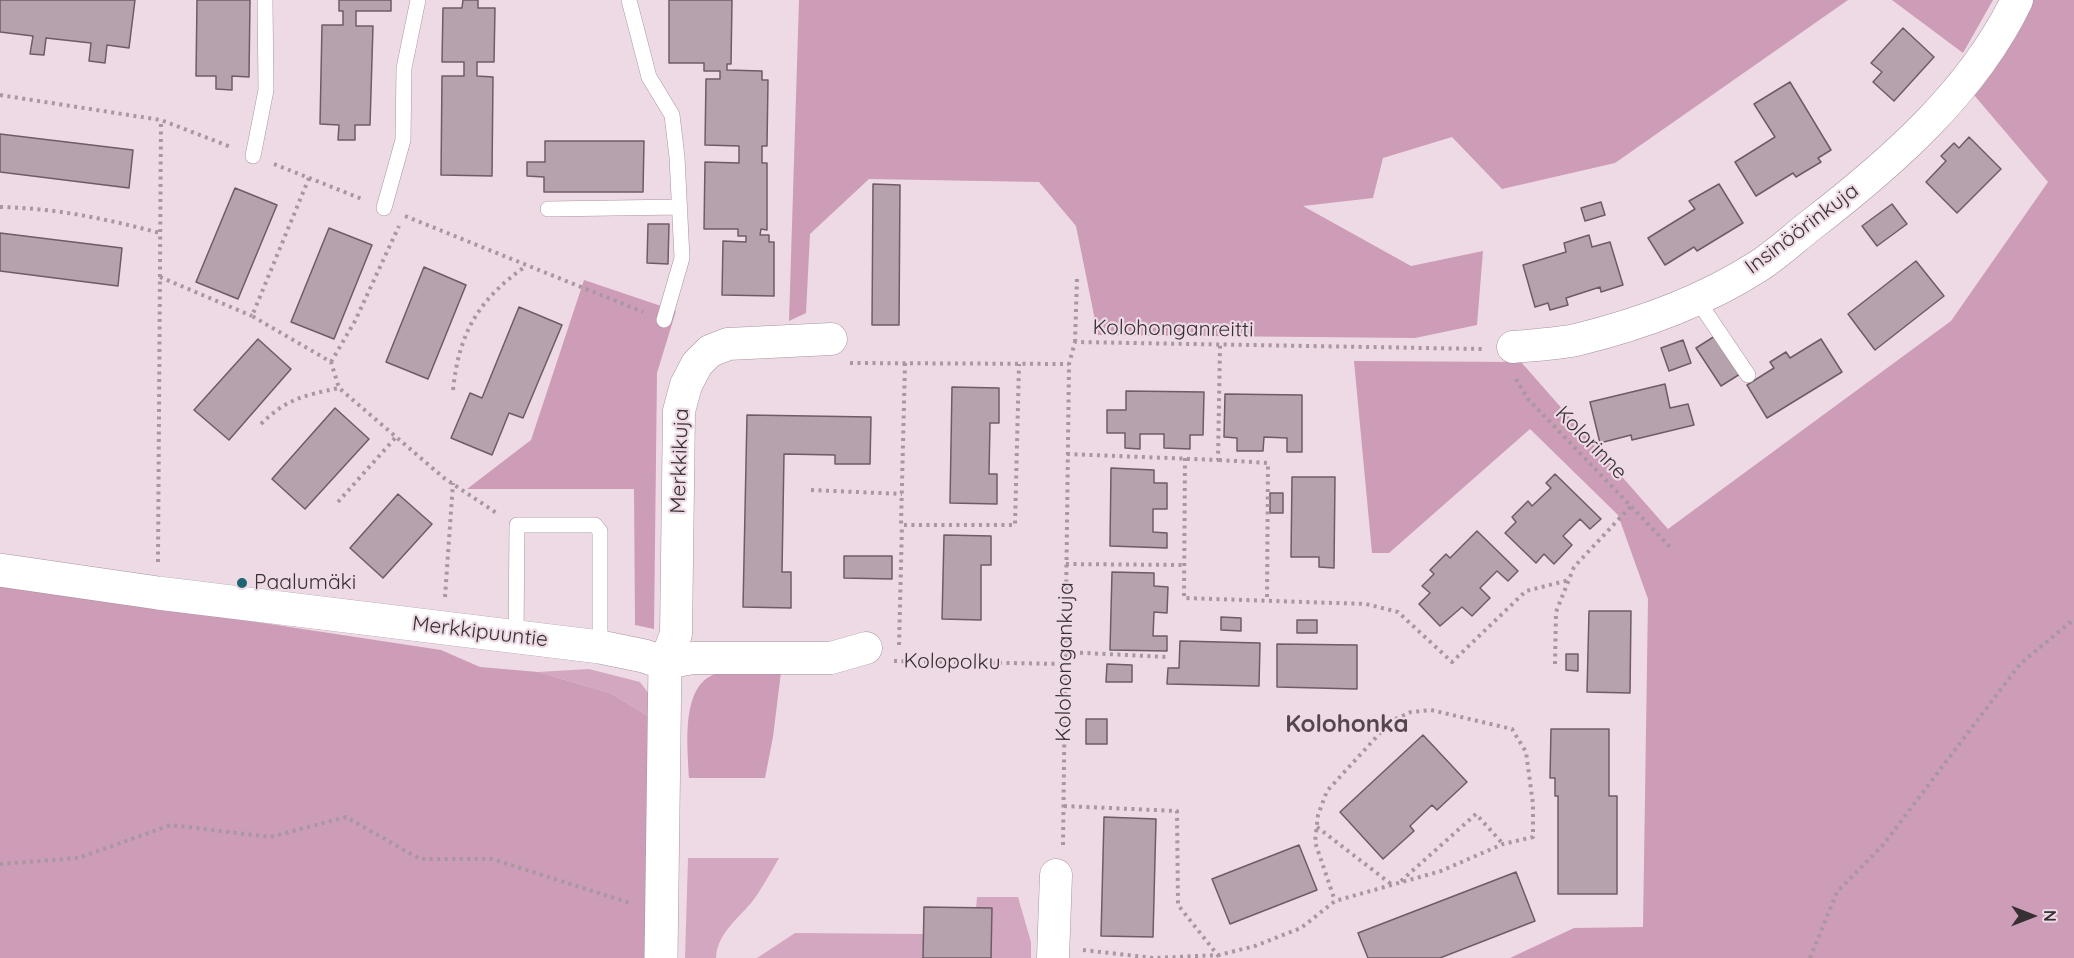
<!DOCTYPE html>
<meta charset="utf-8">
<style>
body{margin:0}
#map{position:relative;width:2074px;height:958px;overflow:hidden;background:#eedae5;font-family:Quicksand,sans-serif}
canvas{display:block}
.north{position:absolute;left:2002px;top:886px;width:60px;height:60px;-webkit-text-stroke:4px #eedae5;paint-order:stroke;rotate:90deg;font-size:16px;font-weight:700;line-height:24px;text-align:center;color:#362f33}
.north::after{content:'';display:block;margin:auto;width:21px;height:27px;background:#362f33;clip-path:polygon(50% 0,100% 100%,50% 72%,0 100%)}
</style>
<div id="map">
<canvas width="2074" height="958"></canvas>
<div class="north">N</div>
</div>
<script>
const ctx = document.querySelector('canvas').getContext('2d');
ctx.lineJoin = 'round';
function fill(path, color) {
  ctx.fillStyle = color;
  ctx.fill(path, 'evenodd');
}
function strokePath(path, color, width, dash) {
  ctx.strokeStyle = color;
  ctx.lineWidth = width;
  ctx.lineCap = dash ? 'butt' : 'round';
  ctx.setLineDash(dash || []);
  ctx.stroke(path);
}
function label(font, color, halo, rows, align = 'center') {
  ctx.font = font + ' Quicksand,sans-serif';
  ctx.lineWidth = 4.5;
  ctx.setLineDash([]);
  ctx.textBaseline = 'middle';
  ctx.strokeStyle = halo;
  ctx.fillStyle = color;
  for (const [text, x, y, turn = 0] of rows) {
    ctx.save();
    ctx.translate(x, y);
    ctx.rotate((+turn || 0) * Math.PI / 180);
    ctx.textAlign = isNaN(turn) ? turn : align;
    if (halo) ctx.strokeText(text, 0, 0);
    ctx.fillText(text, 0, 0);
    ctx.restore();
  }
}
const green = new Path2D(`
 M 589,669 L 640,682 L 649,694 L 648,716 L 610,693 L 538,672 Z
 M 688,858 L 779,858 C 772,870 765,883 757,895 C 743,916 717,931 716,958 L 685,958 Z
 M 977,897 L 1018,897 L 1031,942 L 1031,958 L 991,958 L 992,908 L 976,908 Z
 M 795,933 L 923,934 L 923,958 L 757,958 Z`);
const forest = new Path2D(`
 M 799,0 L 1848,0 L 1615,163 L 1502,189 L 1452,137 L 1383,158 L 1373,198 L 1303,206 L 1411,266 L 1483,251 L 1477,325 L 1415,338 L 1098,335 L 1076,226 L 1039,182 L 869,179 L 810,234 L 806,313 L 789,321 Z
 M 1892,0 L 1993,0 L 1963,53 Z
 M 2031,0 L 2074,0 L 2074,958 L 1510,958 L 1574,928 L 1643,927 L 1648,599 L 1618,515 L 1530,429 L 1389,553 L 1372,553 L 1354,361 L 1521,362 L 1668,529 L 1951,321 L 2048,182 L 1974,95 Z
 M 584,280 L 676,311 L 657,373 L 654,629 L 635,625 L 634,489 L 467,489 L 531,440 Z
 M 0,583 L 441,650 L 480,667 L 538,672 L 610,693 L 648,716 L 648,958 L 0,958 Z
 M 781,672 L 773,737 L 765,778 L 689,778 C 688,748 679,682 719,673 C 738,669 762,673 781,672 Z`);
const building = new Path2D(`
 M 0,0 L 135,0 L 129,48 L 107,45 L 105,63 L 89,61 L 91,43 L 46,38 L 44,55 L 30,54 L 33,36 L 0,32 Z
 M 197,0 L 250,0 L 249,77 L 232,76 L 232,90 L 216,89 L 216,76 L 196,76 Z
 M 339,0 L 391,0 L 391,11 L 356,11 L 356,26 L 373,26 L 370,125 L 355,125 L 355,140 L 338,140 L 339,125 L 320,124 L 322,25 L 343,25 L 343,11 L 339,11 Z
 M 463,0 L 478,0 L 478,8 L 495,8 L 494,62 L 477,62 L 477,76 L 493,77 L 492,176 L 441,175 L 442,76 L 464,76 L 464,62 L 442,62 L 443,8 L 462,8 Z
 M 669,0 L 732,0 L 731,64 L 727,64 L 727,70 L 762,71 L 762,80 L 768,80 L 767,146 L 762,146 L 762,163 L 767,163 L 767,230 L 761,229 L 760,235 L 769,235 L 769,242 L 774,242 L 774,296 L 722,295 L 723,241 L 746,242 L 746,236 L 738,236 L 738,229 L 704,229 L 705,162 L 739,163 L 739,146 L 705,145 L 706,79 L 720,79 L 720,71 L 704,71 L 704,63 L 669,63 Z
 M 1903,28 L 1934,57 L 1894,101 L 1873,82 L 1882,72 L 1871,63 Z
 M 1790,82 L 1831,150 L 1818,158 L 1821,162 L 1796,177 L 1793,173 L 1756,196 L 1735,162 L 1775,137 L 1754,104 Z
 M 0,134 L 133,150 L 129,188 L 0,172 Z
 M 1969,137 L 2001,169 L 1957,213 L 1926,182 L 1946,161 L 1941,156 L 1954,143 L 1959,148 Z
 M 545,141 L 644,141 L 643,192 L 544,192 L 544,177 L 527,176 L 527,162 L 545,162 Z
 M 873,184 L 900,185 L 899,325 L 872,325 Z
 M 1719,184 L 1743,223 L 1697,251 L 1694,247 L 1665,265 L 1648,238 L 1695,209 L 1689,201 Z
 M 235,188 L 277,205 L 238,299 L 196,282 Z
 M 1601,202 L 1605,215 L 1585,221 L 1581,208 Z
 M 1892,204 L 1907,224 L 1877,246 L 1862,226 Z
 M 648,224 L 669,224 L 668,264 L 647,263 Z
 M 329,228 L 372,245 L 334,339 L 291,322 Z
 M 0,233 L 122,248 L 118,286 L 0,271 Z
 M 1589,235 L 1592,247 L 1610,242 L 1623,285 L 1601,292 L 1600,287 L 1566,298 L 1568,305 L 1550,310 L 1548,303 L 1535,307 L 1523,265 L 1566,252 L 1564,243 Z
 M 1916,261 L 1944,296 L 1875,350 L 1848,314 Z
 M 424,267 L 466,285 L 428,379 L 386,362 Z
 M 519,307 L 562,325 L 523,418 L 509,413 L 492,455 L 451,438 L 470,393 L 482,398 Z
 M 1715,336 L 1740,374 L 1721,386 L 1696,348 Z
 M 258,339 L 291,369 L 229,440 L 194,410 Z
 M 1821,339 L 1842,372 L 1767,418 L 1747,385 L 1774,368 L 1770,362 L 1786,352 L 1790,358 Z
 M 1683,340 L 1691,363 L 1669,371 L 1661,348 Z
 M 1665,384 L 1670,408 L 1688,404 L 1694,425 L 1632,440 L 1631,435 L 1600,443 L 1590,402 Z
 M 952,387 L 999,388 L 999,423 L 990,423 L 989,474 L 997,474 L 997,504 L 950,503 Z
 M 1126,391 L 1204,392 L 1203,435 L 1190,435 L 1190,449 L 1164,448 L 1164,434 L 1140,434 L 1140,449 L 1125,448 L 1125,433 L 1107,433 L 1107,410 L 1126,410 Z
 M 1225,394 L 1302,395 L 1302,452 L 1287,452 L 1287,438 L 1264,437 L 1263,451 L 1237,451 L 1237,438 L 1224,437 Z
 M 335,408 L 369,439 L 305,509 L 272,479 Z
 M 747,415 L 871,417 L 870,464 L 835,464 L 835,455 L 784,454 L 782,572 L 791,572 L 791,608 L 743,607 Z
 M 1111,468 L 1154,470 L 1154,483 L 1167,483 L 1167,509 L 1153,509 L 1153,532 L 1167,533 L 1167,548 L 1110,546 Z
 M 1555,474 L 1601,519 L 1590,529 L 1580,519 L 1563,536 L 1572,545 L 1554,564 L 1544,554 L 1536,563 L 1505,533 L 1516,522 L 1512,517 L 1528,501 L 1532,506 L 1551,488 L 1546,483 Z
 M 1292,477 L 1335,477 L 1334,568 L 1319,567 L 1319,557 L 1291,557 Z
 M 1270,493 L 1283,493 L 1283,513 L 1270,513 Z
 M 398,494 L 432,524 L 383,578 L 350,548 Z
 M 1477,531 L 1518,571 L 1508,581 L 1497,571 L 1480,588 L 1490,598 L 1472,616 L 1462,607 L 1440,626 L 1419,604 L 1430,593 L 1422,586 L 1434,574 L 1430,570 L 1446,554 L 1450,558 Z
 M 944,535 L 991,536 L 991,565 L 981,565 L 981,620 L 942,619 Z
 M 844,556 L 892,556 L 892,579 L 844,578 Z
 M 1112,572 L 1154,573 L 1154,586 L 1168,587 L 1167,613 L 1154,612 L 1153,636 L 1167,636 L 1167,651 L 1110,650 Z
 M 1589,611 L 1631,611 L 1630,693 L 1587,692 Z
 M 1221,617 L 1241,618 L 1241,631 L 1221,630 Z
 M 1297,620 L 1317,620 L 1317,633 L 1297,633 Z
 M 1180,641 L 1260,643 L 1259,686 L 1167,684 L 1168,668 L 1179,668 Z
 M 1277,644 L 1357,645 L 1357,689 L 1277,687 Z
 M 1566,654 L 1578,654 L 1578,671 L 1566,670 Z
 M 1107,664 L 1132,665 L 1132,682 L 1106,682 Z
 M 1086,719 L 1107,719 L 1107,744 L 1086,744 Z
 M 1551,729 L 1609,729 L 1609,796 L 1617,796 L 1617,894 L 1558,894 L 1558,796 L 1555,796 L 1555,778 L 1550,778 Z
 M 1423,735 L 1467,782 L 1437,810 L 1432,805 L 1410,826 L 1414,831 L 1383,859 L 1340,812 Z
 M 1104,817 L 1156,819 L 1153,937 L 1101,936 Z
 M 1299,845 L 1317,890 L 1230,924 L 1212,879 Z
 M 1516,872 L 1535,921 L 1440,958 L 1368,958 L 1358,933 Z
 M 924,907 L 992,908 L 991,958 L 923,958 Z`);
const path = new Path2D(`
 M 0,95 L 161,120 L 231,147
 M 274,164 L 362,199
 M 309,178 L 252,316 L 331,362 L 339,388 L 444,478 L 498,514
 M 0,207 C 55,208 107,219 160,233
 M 405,216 L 643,312
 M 160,277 L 252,316
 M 1075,342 L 1077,278
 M 331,362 L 355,321 L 399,226
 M 850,363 L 1069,364
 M 905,363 L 901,525 L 1015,525 L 1019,364
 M 1516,379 L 1528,399 L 1672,549
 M 453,390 C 459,332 479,299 526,266
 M 261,424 C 286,399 305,395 339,388
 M 1067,454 L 1218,460 L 1220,345
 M 1185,458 L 1184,598 L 1366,604 L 1398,612 L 1452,662 L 1526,591 L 1569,580
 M 1219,460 L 1268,463 L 1267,601
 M 811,490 L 902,494
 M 338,502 L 396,437
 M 158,562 L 161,120
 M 1066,564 L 1184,565
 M 445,597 L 453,483
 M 899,645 L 902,525
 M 1065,652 L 1166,657
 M 894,661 L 1065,664
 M 1555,664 L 1556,612 L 1574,567 L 1631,506
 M 1064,806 L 1177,811 L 1178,905 L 1220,958
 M 1317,827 L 1391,884
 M 1063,845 L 1069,364 L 1075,342 L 1484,349
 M 0,864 L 78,858 L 171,825 L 270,837 L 346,817 L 420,859 L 492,859 L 630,903
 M 1401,881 L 1476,814 L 1503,844
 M 1083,950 L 1154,958 L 1219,955 L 1255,946 L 1301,928 L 1335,901 L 1441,871 L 1503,844 L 1533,837 L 1533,804 L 1526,752 L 1512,729 L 1431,710 L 1411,712 L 1391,721 L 1327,791 L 1318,815 L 1315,842 L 1335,901
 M 1810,958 L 1837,892 L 1883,845 L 2020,664 L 2074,619`);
const service = new Path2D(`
 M 629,0 L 649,77 L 672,115 L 677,157 L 682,258 L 664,320
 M 253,156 L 266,90 L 265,0
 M 384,208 L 403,140 L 404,68 L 418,0
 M 548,209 L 680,207
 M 1696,298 L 1748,375
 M 516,637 L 517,525 L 595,525 L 600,531 L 600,647`);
const minor = new Path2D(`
 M 1513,347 C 1534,345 1556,344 1576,340 C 1637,325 1704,301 1757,267 C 1776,255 1793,239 1811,225 C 1890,164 1973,92 2017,0
 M 665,663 L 676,634 L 679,411 L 686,385 L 697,364 L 710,351 L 728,344 L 831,339
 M 665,663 L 693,658 L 831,658 L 866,648
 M 1053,958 L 1056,875`);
const tertiary = new Path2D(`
 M 0,570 L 158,593 L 600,647 L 644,656 L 665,663 L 661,958`);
const markers = [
 [242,583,6,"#1d6474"]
];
const streetNames = [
 ["Insinöörinkuja",1802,229,-37],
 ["Kolohonganreitti",1173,329,1],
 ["Kolorinne",1591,443,46],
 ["Merkkikuja",680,461,-88],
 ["Merkkipuuntie",480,632,7],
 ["Kolopolku",952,662,1],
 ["Kolohongankuja",1065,662,-89]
];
const poiNames = [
 ["Paalumäki",254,583]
];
const quarterNames = [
 ["Kolohonka",1347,725]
];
fill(green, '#d4a7c0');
fill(forest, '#cd9cb7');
fill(building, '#b5a2ac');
strokePath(building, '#6d5c65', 1.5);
strokePath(service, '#a7949e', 16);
strokePath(minor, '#a7949e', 33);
strokePath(tertiary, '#a7949e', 34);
strokePath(path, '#a798a0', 4, [3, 4.5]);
strokePath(service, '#fff', 15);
strokePath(minor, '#fff', 32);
strokePath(tertiary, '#fff', 33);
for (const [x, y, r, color] of markers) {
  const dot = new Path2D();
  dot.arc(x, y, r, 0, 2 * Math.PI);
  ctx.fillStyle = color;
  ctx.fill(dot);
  strokePath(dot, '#eedae5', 2);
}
label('21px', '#362f33', '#eedae5', streetNames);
label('21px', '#362f33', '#eedae5', poiNames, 'left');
label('bold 24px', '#55454e', '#eedae5', quarterNames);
</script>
